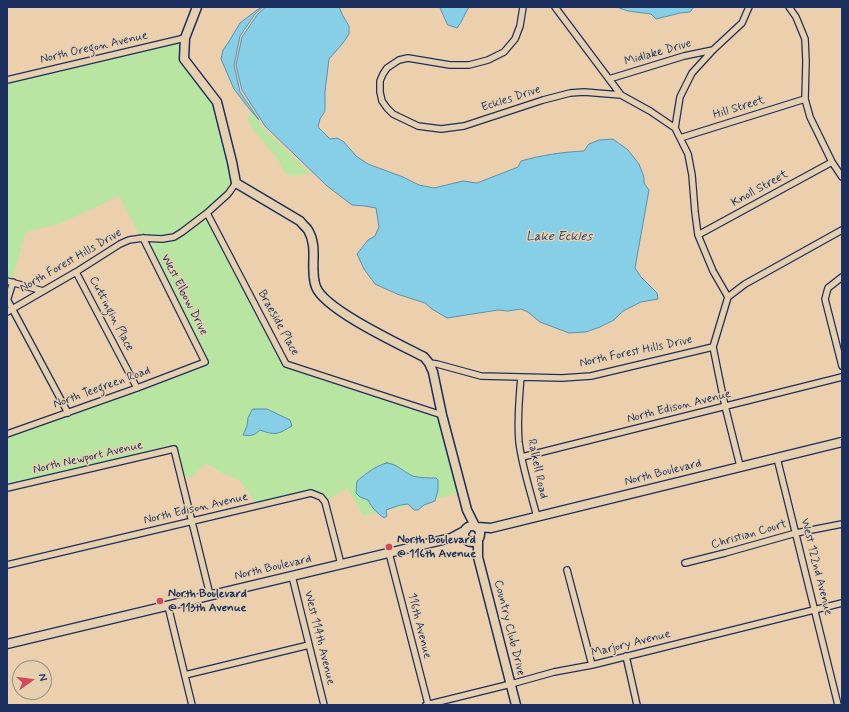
<!DOCTYPE html>
<style>
body{margin:0}
#map{position:relative;width:849px;height:712px;overflow:hidden;background:#eccfad;font-family:Mynerve,sans-serif}
canvas{display:block}
.frame{position:absolute;inset:0;border:8px solid #1b2f5e;pointer-events:none}
.north{position:absolute;left:12px;top:660px;width:40px;height:40px;box-sizing:border-box;background:#e7d0af;border:1px solid #95908f;border-radius:50%;rotate:76deg;font-size:11px;font-weight:700;line-height:16px;text-align:center;color:#1b2f5e}
.north::after{content:'';display:block;margin:auto;width:14px;height:18px;background:#d1495b;clip-path:polygon(50% 0,100% 100%,50% 72%,0 100%)}
</style>
<div id="map">
<canvas width="849" height="712"></canvas>
<div class="frame"></div>
<div class="north">N</div>
</div>
<script>
const ctx = document.querySelector('canvas').getContext('2d');
ctx.lineJoin = 'round';
function fill(path, color) {
  ctx.fillStyle = color;
  ctx.fill(path, 'evenodd');
}
function strokePath(path, color, width, dash) {
  ctx.strokeStyle = color;
  ctx.lineWidth = width;
  ctx.lineCap = dash ? 'butt' : 'round';
  ctx.setLineDash(dash || []);
  ctx.stroke(path);
}
function label(font, color, halo, rows, align = 'center') {
  ctx.font = font + ' Mynerve,sans-serif';
  ctx.lineWidth = 3;
  ctx.setLineDash([]);
  ctx.textBaseline = 'middle';
  ctx.strokeStyle = halo;
  ctx.fillStyle = color;
  for (const [text, x, y, turn = 0] of rows) {
    ctx.save();
    ctx.translate(x, y);
    ctx.rotate((+turn || 0) * Math.PI / 180);
    ctx.textAlign = isNaN(turn) ? turn : align;
    if (halo) ctx.strokeText(text, 0, 0);
    ctx.fillText(text, 0, 0);
    ctx.restore();
  }
}
const green = new Path2D(`
 M 176,43 L 180,45 L 180,56 L 183,66 L 209,96 L 214,105 L 231,166 L 230,178 L 229,187 L 224,193 L 211,206 L 196,219 L 177,232 L 167,236 L 140,236 L 119,196 L 59,224 L 26,232 L 12,280 L 7,279 L 7,83 Z
 M 251,112 L 259,120 L 263,128 L 310,173 C 302,176 295,176 287,175 L 281,166 L 279,161 L 250,126 L 248,117 Z
 M 206,220 L 209,222 L 212,227 L 276,354 C 281,361 286,366 293,370 L 354,390 L 439,416 L 459,493 L 364,516 L 347,488 L 327,500 L 320,493 L 313,492 L 256,503 L 240,481 L 224,474 L 206,463 L 193,476 L 185,478 L 177,448 L 169,446 L 7,485 L 7,437 L 210,364 L 150,247 C 153,239 163,243 170,241 C 182,238 192,228 202,221 Z`);
const water = new Path2D(`
 M 262,7 L 263,7 L 255,14 L 240,36 L 234,65 L 240,92 L 259,120 L 247,106 L 234,89 L 221,59 L 223,50 L 228,43 L 240,23 L 253,13 Z
 M 266,7 L 339,7 L 343,16 L 349,26 L 349,34 L 343,43 L 329,59 L 325,91 L 325,111 L 320,119 L 318,127 L 330,139 L 337,138 L 344,142 L 356,156 L 368,164 L 403,177 L 419,185 L 434,188 L 463,181 L 477,183 L 518,167 L 521,161 C 542,155 563,152 584,151 L 589,144 L 599,140 L 613,139 L 628,150 L 639,164 L 644,177 L 644,183 L 649,190 L 635,268 L 641,277 L 657,293 L 658,299 L 641,302 L 623,311 L 614,320 L 600,327 L 586,332 L 569,333 L 540,322 L 528,312 L 521,309 L 508,311 L 498,310 L 447,318 L 432,309 L 425,303 L 397,294 L 375,284 L 364,269 L 357,254 L 368,240 L 375,236 L 379,227 L 376,208 L 365,206 L 352,205 L 327,186 L 265,126 L 242,90 L 236,65 L 242,37 L 257,15 Z
 M 440,7 L 469,7 C 464,14 463,21 457,28 L 448,25 Z
 M 617,7 L 694,7 L 690,12 L 680,13 L 656,19 L 651,14 L 628,11 Z
 M 253,409 L 267,409 L 290,420 L 292,426 C 278,434 276,436 260,430 C 254,436 251,436 243,435 L 247,426 L 248,418 Z
 M 387,463 C 398,464 403,472 413,476 C 420,478 429,478 436,478 L 438,480 L 438,490 L 435,501 L 424,505 L 418,510 L 414,510 L 408,504 L 400,505 L 386,510 L 387,516 L 384,518 C 377,513 372,508 368,500 L 360,497 L 356,493 L 357,481 C 367,473 375,466 387,463 Z`);
const street = new Path2D(`
 M 523,7 L 520,26 L 515,39 L 504,52 L 488,60 L 469,65 L 450,65 L 408,58 L 399,60 L 387,68 L 383,74 L 380,81 L 380,92 L 382,101 L 387,108 L 393,114 L 418,126 L 441,129 L 464,126 L 543,100 L 570,93 L 584,92 L 621,95 L 650,111 L 675,128 L 688,154 L 692,175 L 695,212 L 698,235 L 713,271 L 728,297
 M 555,7 L 621,95
 M 789,7 L 796,17 L 805,39 L 806,61 L 805,99 L 810,117 L 832,162 L 842,177
 M 609,79 L 684,56 L 713,50
 M 7,80 L 185,38
 M 675,128 L 680,97 L 692,73 L 713,50 L 742,23 L 749,7
 M 680,138 L 805,99
 M 207,213 L 286,364 L 442,415
 M 698,235 L 832,162
 M 76,272 L 137,388
 M 842,277 L 828,288 L 825,299 L 842,366
 M 7,281 L 43,291
 M 7,299 L 68,413
 M 7,301 L 13,282
 M 7,312 L 76,272 L 120,244 L 129,240 L 143,238 L 162,239 L 174,237 L 182,232 L 207,213 L 228,194 L 236,183
 M 713,347 L 725,406 L 740,466
 M 429,363 L 437,364 L 481,376 L 562,378 L 591,376 L 713,347 L 728,297 L 745,284 L 842,230
 M 521,377 C 519,399 517,420 519,442 C 522,467 531,493 537,517
 M 7,434 L 137,388 L 205,362 L 143,238
 M 522,457 L 842,377
 M 777,458 L 838,705
 M 7,488 L 174,449 L 210,595
 M 389,553 L 428,704
 M 685,563 L 725,553 L 796,533 L 842,524
 M 7,565 L 311,493 L 321,497 L 325,502 L 341,564
 M 567,570 L 592,665
 M 292,576 L 324,705
 M 168,606 L 192,705
 M 626,656 L 637,705
 M 185,675 L 309,645
 M 426,705 L 511,684 L 554,672 L 592,665 L 842,603`);
const secondary = new Path2D(`
 M 197,7 L 185,38 L 184,59 L 217,102 L 232,162 L 236,183 L 300,221 C 302,224 306,227 308,230 C 319,248 309,269 316,287 C 325,310 401,345 424,357 L 429,363 L 433,372 L 442,415 L 467,510 L 475,526
 M464 534a8 8 0 1 1 16 0a8 8 0 1 1-16 0Z
 M 477,527 L 491,528 L 842,442
 M 478,540 L 478,557 L 516,705
 M 7,644 L 451,538 L 466,530`);
const markers = [
 [389,547,4,"#d1495b"],
 [160,601,4,"#d1495b"]
];
const streetNames = [
 ["North Oregon Avenue",94,48,-13],
 ["Midlake Drive",658,53,-16],
 ["Eckles Drive",511,99,-18],
 ["Hill Street",739,108,-17],
 ["Knoll Street",760,189,-29],
 ["North Forest Hills Drive",71,261,-30],
 ["West Elbow Drive",184,295,63],
 ["Cuttingin Place",111,314,62],
 ["Braeside Place",278,323,61],
 ["North Forest Hills Drive",636,352,-12],
 ["North Teegreen Road",102,388,-20],
 ["North Edison Avenue",679,407,-14],
 ["North Newport Avenue",88,458,-13],
 ["Ralkell Road",537,469,78],
 ["North Boulevard",663,473,-14],
 ["North Edison Avenue",196,509,-13],
 ["Christian Court",749,535,-16],
 ["West 122nd Avenue",816,567,76],
 ["North Boulevard",273,568,-13],
 ["116th Avenue",419,626,76],
 ["Country Club Drive",509,628,76],
 ["West 114th Avenue",319,638,76],
 ["Marjory Avenue",631,644,-14]
];
const poiNames = [
 ["North Boulevard",397,540],
 ["@ 116th Avenue",397,554],
 ["North Boulevard",168,594],
 ["@ 113th Avenue",168,608]
];
const waterNames = [
 ["Lake Eckles",559,237]
];
fill(green, '#b9e5a2');
fill(water, '#86cfe7');
strokePath(water, '#5b8fb0', 1);
strokePath(street, '#1b2f5e', 8);
strokePath(secondary, '#1b2f5e', 11);
strokePath(street, '#e7d0af', 5.5);
strokePath(secondary, '#e7d0af', 8);
for (const [x, y, r, color] of markers) {
  const dot = new Path2D();
  dot.arc(x, y, r, 0, 2 * Math.PI);
  ctx.fillStyle = color;
  ctx.fill(dot);
  strokePath(dot, '#e7d0af', 1.5);
}
label('12px', '#1b2f5e', '#e7d0af', streetNames);
label('bold 12px', '#1b2f5e', '#e7d0af', poiNames, 'left');
label('italic 13px', '#263f6c', '#e7d0af', waterNames);
</script>
